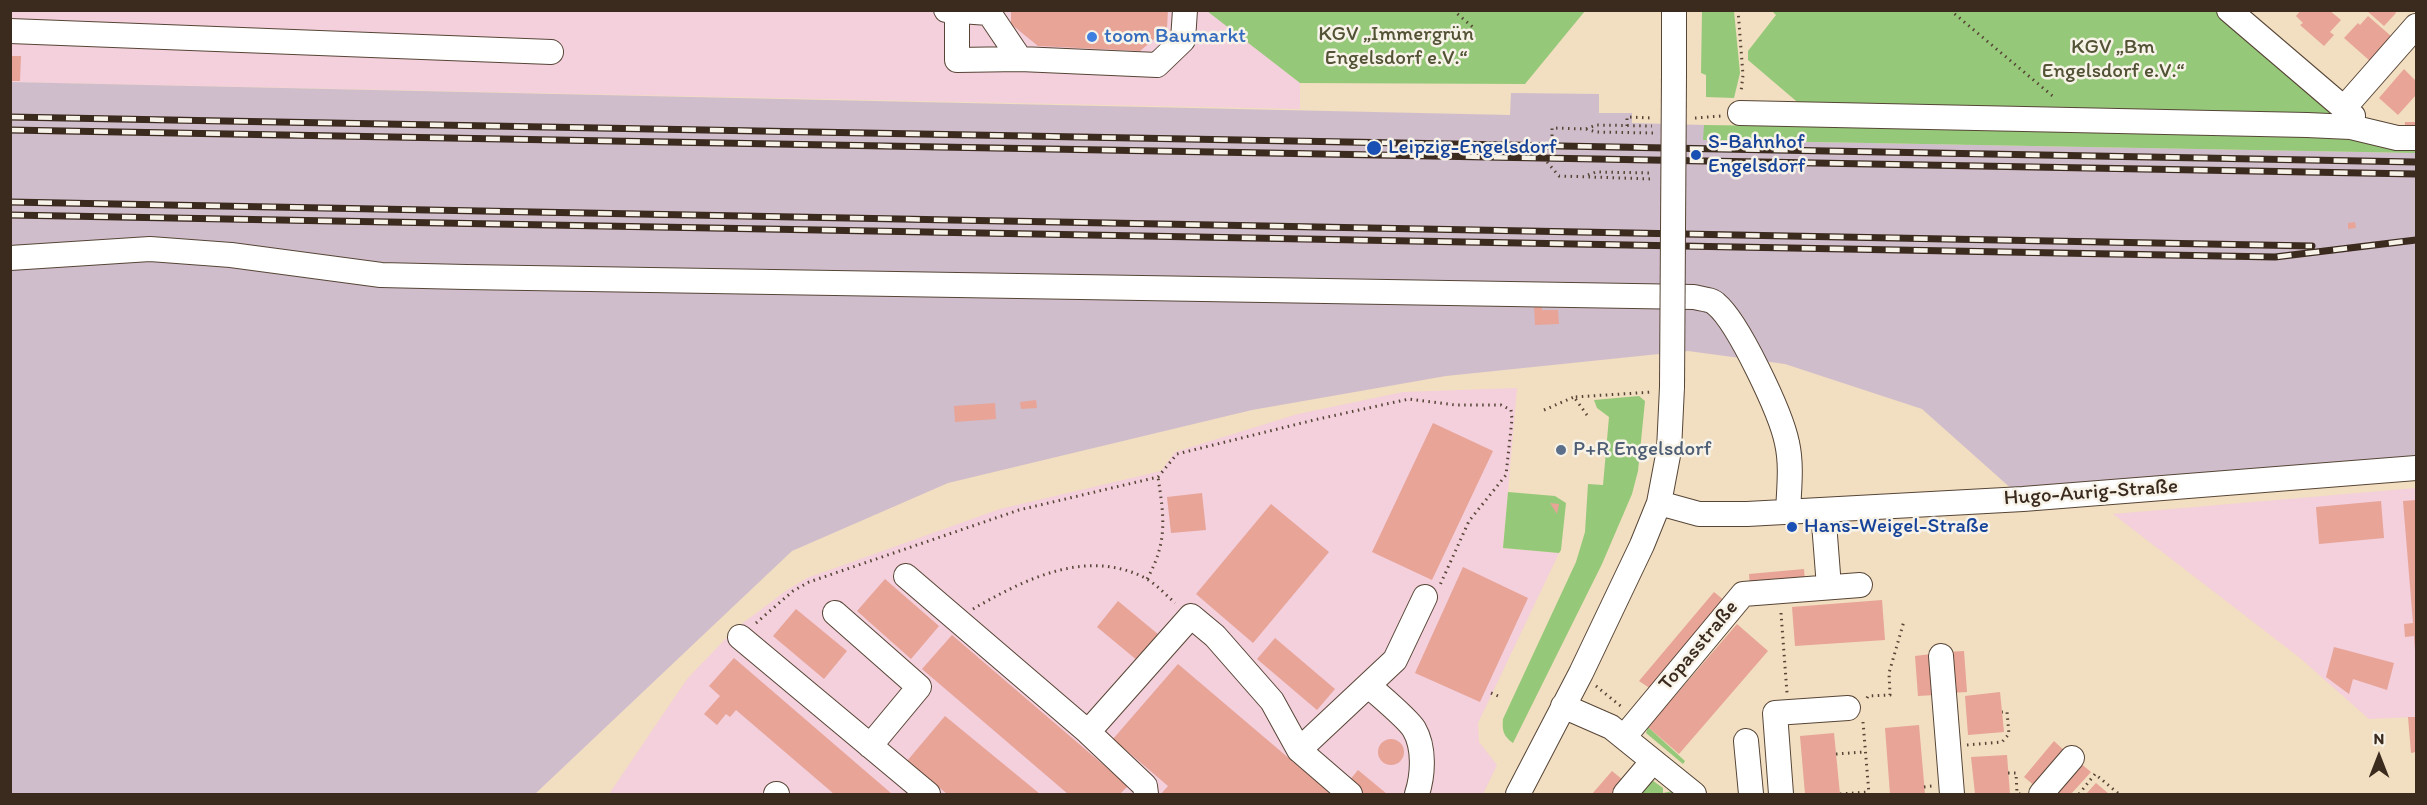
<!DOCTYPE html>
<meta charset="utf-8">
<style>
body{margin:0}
#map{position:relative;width:2427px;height:805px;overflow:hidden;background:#f2dec0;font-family:Itim,sans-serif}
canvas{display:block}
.frame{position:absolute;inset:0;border:12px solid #3b2a1e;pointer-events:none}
.north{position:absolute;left:2349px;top:727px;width:60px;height:60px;-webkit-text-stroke:4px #f7f3e8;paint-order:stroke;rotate:0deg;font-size:16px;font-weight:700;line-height:24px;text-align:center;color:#3b2a1e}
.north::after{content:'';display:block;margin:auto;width:21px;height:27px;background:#3b2a1e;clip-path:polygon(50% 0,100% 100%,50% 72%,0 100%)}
</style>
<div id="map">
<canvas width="2427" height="805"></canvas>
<div class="frame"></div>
<div class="north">N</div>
</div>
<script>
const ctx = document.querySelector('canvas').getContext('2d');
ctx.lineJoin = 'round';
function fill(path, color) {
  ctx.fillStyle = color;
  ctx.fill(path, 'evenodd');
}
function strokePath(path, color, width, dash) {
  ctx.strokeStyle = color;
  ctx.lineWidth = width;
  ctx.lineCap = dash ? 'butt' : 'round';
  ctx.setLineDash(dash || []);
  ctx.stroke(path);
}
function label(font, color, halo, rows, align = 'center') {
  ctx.font = font + ' Itim,sans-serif';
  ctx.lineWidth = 5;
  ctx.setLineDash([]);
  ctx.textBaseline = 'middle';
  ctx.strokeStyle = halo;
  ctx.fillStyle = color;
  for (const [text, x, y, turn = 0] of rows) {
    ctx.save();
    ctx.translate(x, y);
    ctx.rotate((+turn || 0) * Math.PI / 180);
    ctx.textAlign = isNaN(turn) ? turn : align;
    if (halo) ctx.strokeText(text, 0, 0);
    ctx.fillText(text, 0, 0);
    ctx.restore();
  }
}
const built = new Path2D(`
 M 1208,10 L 1300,83 L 1300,109 L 11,82 L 11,11 Z
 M 1517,388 L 1503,548 L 1559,553 L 1478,723 L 1479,742 L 1497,765 L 1483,794 L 609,794 L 687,679 L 735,629 L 787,590 L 807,578 L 1000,509 L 1161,471 L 1175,452 L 1298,414 L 1403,392 Z
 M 2416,488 L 2416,717 L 2369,719 L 2300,658 L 2113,514 Z`);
const industrial = new Path2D(`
 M 11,82 L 1510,115 L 1511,93 L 1599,94 L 1599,113 L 1632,113 L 1632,123 L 1704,125 L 1704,140 L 2416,153 L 2416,468 L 2023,499 L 1922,409 L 1785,364 L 1688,351 L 1446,376 L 1252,410 L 948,483 L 792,551 L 535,794 L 11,794 Z`);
const green = new Path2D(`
 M 1207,11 L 1208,10 L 1585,11 L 1525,84 L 1300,83 Z
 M 1702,11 L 1734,11 L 1740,73 L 1734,98 L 1706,97 L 1706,75 L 1701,73 Z
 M 1772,11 L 2218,11 L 2345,115 L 1802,106 L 1748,60 L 1748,51 L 1776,15 Z
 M 1704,125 L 2330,133 L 2416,147 L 2416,153 L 1703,140 Z
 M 1639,396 L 1645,401 L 1638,471 L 1632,494 L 1602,564 L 1513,743 C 1503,736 1502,730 1503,719 L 1576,562 L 1585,532 L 1588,484 L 1603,485 L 1609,417 L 1597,408 L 1594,400 Z
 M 1508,492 L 1555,496 L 1566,503 L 1561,550 L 1559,553 L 1503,548 Z
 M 1648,727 L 1685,761 L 1683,764 L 1646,733 Z
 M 1652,780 L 1663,788 L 1663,793 L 1673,791 L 1677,794 L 1640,794 L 1634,789 Z`);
const building = new Path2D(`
 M 1011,10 L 1168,10 L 1167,28 L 1140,51 L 1038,46 L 1011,24 Z
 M 2301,10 L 2329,10 L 2341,20 L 2330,32 L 2334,35 L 2324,46 L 2300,25 L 2303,23 L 2296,16 Z
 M 2366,10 L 2394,10 L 2396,13 L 2384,26 Z
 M 2368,16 L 2391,36 L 2370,61 L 2344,38 L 2358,23 L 2360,25 Z
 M 10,56 L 21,56 L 20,81 L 10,81 Z
 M 2404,69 L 2416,81 L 2416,95 L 2398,115 L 2379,98 Z
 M 2405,122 L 2416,122 L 2416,131 L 2404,131 Z
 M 2355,222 L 2356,228 L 2348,229 L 2348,223 Z
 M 1534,307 L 1542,307 L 1542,310 L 1558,310 L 1559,324 L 1535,325 Z
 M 1036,400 L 1037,408 L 1021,409 L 1020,402 Z
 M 995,403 L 996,419 L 955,422 L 954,406 Z
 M 1433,423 L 1493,451 L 1432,580 L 1372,552 Z
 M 1202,493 L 1206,530 L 1171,533 L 1167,497 Z
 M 2416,500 L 2416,651 L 2415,651 L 2414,636 L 2405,637 L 2404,624 L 2413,623 L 2403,501 Z
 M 2381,501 L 2384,538 L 2319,544 L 2316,507 Z
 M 1550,503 L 1559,504 L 1557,514 Z
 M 1271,504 L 1329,552 L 1253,643 L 1196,594 Z
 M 1463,567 L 1528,598 L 1480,702 L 1415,673 Z
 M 1804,569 L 1805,583 L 1750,588 L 1749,574 Z
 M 885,579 L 939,626 L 911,659 L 857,611 Z
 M 1714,592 L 1725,601 L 1651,689 L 1639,681 Z
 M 1882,600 L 1885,640 L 1795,646 L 1792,607 Z
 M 1118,601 L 1159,635 L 1138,661 L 1097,627 Z
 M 796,609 L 847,651 L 824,679 L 773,636 Z
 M 1737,624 L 1768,651 L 1679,754 L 1648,727 Z
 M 952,635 L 1128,786 L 1120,794 L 1068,794 L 922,669 Z
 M 1275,638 L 1335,689 L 1317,710 L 1257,659 Z
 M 2334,647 L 2394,663 L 2387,690 L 2353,679 L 2349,694 L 2326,677 Z
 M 1964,651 L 1967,692 L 1950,693 L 1947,652 Z
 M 1931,654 L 1935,695 L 1918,696 L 1915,656 Z
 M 734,658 L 748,670 L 892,794 L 834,794 L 736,710 L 730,717 L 726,714 L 717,725 L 704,714 L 720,696 L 709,686 Z
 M 1178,664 L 1331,794 L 1161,794 L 1168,786 L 1113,739 Z
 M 2000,692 L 2004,732 L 1968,735 L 1965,696 Z
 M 945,716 L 1040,794 L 947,794 L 907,761 Z
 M 2408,717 L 2416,717 L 2416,752 L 2411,753 Z
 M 1919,725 L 1925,794 L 1890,794 L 1885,728 Z
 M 1834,733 L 1840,794 L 1805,794 L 1800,736 Z
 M1378 752a13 13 0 1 1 26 0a13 13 0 1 1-26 0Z
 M 2054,741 L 2066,752 L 2036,787 L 2024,777 Z
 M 2007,755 L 2010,794 L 1975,794 L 1971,757 Z
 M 2079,762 L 2091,772 L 2071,794 L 2051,794 Z
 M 1358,770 L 1387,794 L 1364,794 L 1349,781 Z
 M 1612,771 L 1623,780 L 1611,794 L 1592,794 Z
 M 2096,783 L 2109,794 L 2086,794 Z`);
const path = new Path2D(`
 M 1453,10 L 1475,29
 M 1738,10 L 1743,75 L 1741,92
 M 1950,10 L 2055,98
 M 1695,118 L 1721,116
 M 1627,126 L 1627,117 L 1652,118
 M 1586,129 L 1596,132 L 1653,133
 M 1552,142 L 1552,128 L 1586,129 L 1596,125 L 1652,126
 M 1547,162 L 1559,176 L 1653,179
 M 1588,175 L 1596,172 L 1653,173
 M 1544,410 L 1574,397
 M 1587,415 L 1574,397 L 1653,392
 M 1147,579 C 1168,542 1164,517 1158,477
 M 973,609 C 1025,579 1088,547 1147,579 C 1157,585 1166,595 1175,603
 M 1781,613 L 1787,693
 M 756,623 L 793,591 L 809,582 L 1019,510 L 1158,477 L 1177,454 L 1314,420 L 1409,399 L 1455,405 L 1501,405 L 1511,410 L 1512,419 L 1506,475 L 1469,521 L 1440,585
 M 1596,686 L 1623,708
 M 1491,693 L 1498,696
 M 1867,698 L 1868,696 L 1890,695 L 1889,673 L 1904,621
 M 1863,722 L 1869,794
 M 1967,745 L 2002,742 L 2009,734 L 2007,712 L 2002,712
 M 1836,754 L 1864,752
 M 2008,773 L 2016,773 L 2017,793 L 2020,794
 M 1924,787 L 1932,786
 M 1840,794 L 1868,792
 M 2079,794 L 2095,774 L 2119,794`);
const minor = new Path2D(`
 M 946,10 L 989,13 L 1020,59 L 1157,65 L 1183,40 L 1185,10
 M 2229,10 L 2353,116 L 2351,127
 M 957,11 L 957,60 L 1020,59
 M 10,31 L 551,52
 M 1674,74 L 1674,10
 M 2344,108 L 2416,26
 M 1740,113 L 2307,125 L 2351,127 L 2397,138 L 2416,138
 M 10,258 L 150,249 L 231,255 L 381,275 L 466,277 L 1694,297 C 1701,299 1711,299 1716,304 C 1738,322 1781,413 1787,443 C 1792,465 1789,489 1788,512
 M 1659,503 L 1699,514 L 1747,514 L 2023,499 L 2416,468
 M 1823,510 L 1829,587
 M 906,576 L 1088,732
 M 835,613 L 919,687 L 870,746
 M 740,637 L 928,794
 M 1941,656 L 1952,794
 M 1369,686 C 1380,696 1407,718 1414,729 C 1425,748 1423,775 1417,794
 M 1563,706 L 1611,727 L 1694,794
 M 1624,737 L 1743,594 L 1860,585
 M 1746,741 L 1751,794
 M 1299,750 L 1395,660 L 1425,597
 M 776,794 L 777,794
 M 1146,794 L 1145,786 L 1088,732 L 1191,616 L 1215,636 L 1272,701 L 1299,750 L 1350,794
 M 1518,794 L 1581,673 L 1642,545 L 1659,503 L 1669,450 L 1672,387
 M 1625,794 L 1653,761
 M 1781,794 L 1775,713 L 1848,708
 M 2041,794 L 2072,758`);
const rail = new Path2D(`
 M 10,117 L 2416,162
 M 10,130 L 2416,174
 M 10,202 L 2312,246
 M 10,215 L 2275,257 L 2416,240`);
const minorBridge = new Path2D(`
 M 1672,387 L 1674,74`);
const markers = [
 [1092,37,6,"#3f7fe0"],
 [1374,148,8,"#1a4fb4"],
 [1696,155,6,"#1a4fb4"],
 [1561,450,6,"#5c6f8a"],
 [1792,527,6,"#1a4fb4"]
];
const parkNames = [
 ["KGV „Immergrün",1396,35],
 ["Engelsdorf e.V.“",1396,59],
 ["KGV „Bm",2113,48],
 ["Engelsdorf e.V.“",2113,72]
];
const shopNames = [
 ["toom Baumarkt",1104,37]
];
const transitNames = [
 ["S-Bahnhof",1708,143],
 ["Engelsdorf",1708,167],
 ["Leipzig-Engelsdorf",1388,148],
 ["Hans-Weigel-Straße",1804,527]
];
const serviceNames = [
 ["P+R Engelsdorf",1573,450]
];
const streetNames = [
 ["Hugo-Aurig-Straße",2091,493,-4],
 ["Topasstraße",1699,646,-50]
];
fill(built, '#f4cfdc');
fill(industrial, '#d0bdcc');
fill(green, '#95c979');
fill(building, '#e7a497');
strokePath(minor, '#564536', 26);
strokePath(path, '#564536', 3, [1.5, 4.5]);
strokePath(minor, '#fff', 24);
strokePath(rail, '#3b2a1e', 7);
strokePath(rail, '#f7f3e8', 4.5, [14]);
strokePath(minorBridge, '#564536', 26, []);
strokePath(minorBridge, '#fff', 24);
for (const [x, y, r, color] of markers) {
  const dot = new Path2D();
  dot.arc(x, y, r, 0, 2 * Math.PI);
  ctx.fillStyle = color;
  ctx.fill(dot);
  strokePath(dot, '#f7f3e8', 2);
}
label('21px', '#525235', '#f7f3e8', parkNames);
label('21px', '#366cbe', '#f7f3e8', shopNames, 'left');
label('21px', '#164399', '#f7f3e8', transitNames, 'left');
label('21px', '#4e5e75', '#f7f3e8', serviceNames, 'left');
label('21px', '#3b2a1e', '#f7f3e8', streetNames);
</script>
